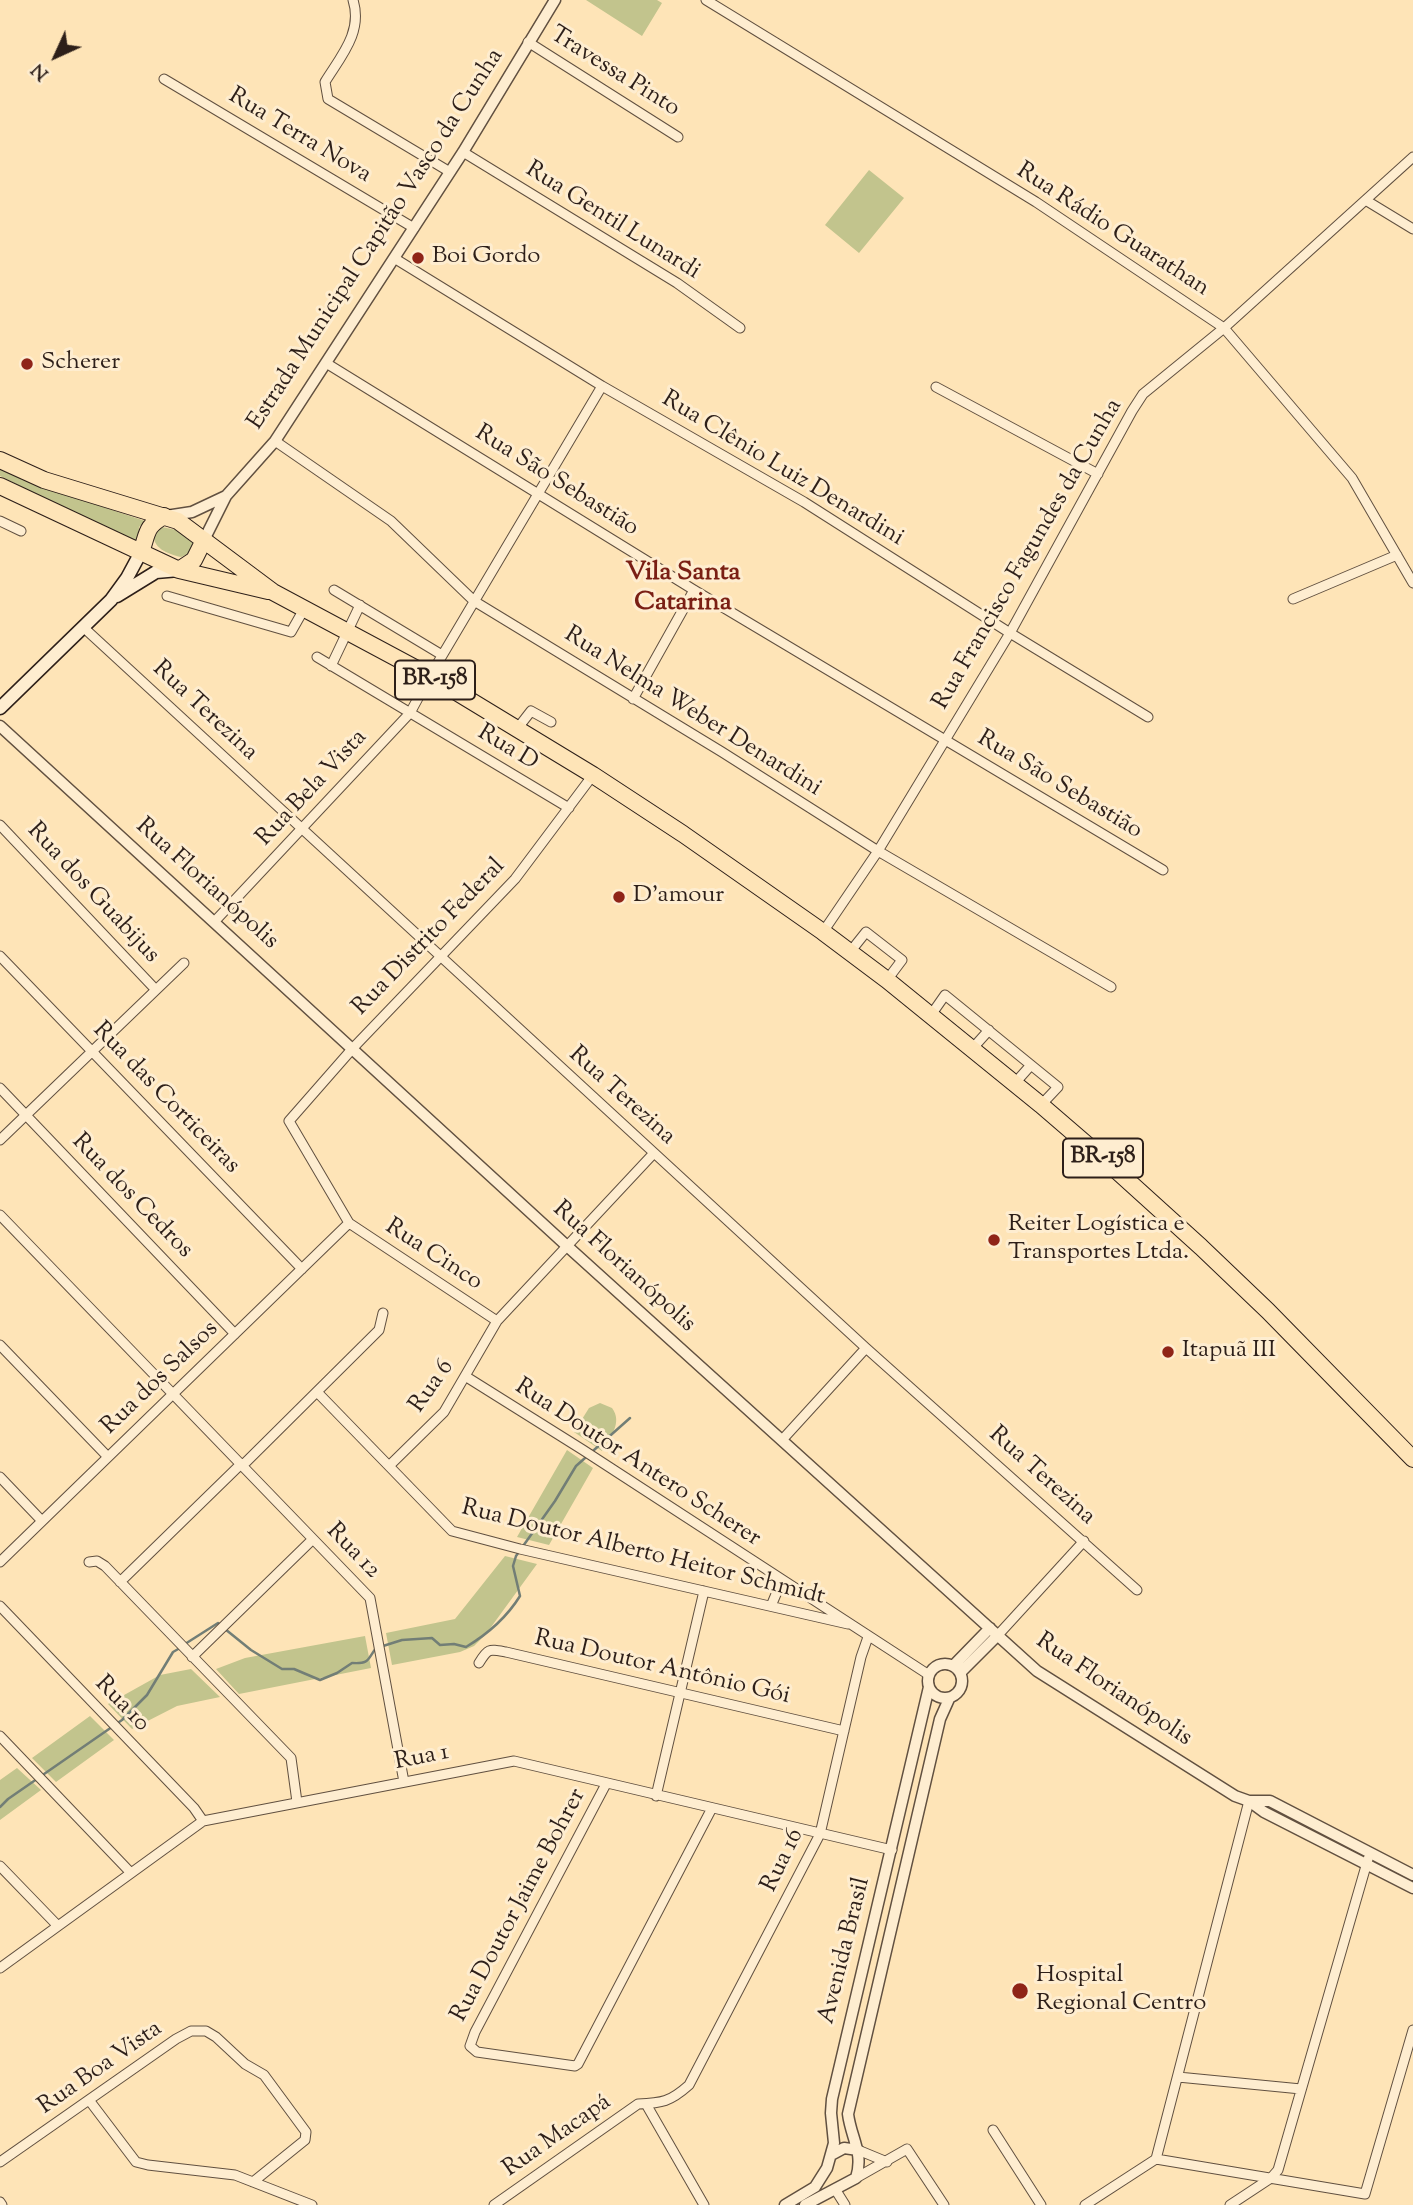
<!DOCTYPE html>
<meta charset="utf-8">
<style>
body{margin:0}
#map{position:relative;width:1413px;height:2205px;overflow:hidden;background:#fee4b7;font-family:"Sorts Mill Goudy",serif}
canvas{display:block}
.north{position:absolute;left:21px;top:21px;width:70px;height:70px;-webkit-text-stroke:5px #feedd0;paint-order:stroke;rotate:225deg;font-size:19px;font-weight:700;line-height:28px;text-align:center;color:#2d1f19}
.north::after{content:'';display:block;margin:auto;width:24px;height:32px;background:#2d1f19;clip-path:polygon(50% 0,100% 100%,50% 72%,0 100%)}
</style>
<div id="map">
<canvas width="1413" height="2205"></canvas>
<div class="north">N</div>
</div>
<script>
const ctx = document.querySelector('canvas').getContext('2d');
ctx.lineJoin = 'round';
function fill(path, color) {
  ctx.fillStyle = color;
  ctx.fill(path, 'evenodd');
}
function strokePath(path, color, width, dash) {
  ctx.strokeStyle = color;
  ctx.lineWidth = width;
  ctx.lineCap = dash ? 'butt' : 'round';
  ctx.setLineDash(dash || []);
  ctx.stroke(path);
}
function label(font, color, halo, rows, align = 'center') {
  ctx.font = font + ' "Sorts Mill Goudy",serif';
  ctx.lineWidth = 6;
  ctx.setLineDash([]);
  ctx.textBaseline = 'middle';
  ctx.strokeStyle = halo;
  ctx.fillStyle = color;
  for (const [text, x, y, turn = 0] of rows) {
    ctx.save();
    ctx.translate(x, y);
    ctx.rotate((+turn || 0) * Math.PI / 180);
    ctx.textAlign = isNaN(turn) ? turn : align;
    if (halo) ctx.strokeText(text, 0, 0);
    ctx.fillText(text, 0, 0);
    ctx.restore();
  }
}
const green = new Path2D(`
 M 586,0 L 657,0 L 662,3 L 642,36 Z
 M 869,170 L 904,198 L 859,253 L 825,225 Z
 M 0,466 L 55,491 L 145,521 L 139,527 L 138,543 L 114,533 L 0,476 Z
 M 162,527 L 181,531 L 193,542 L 192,552 L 181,557 C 168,554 151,548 154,532 Z
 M 600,1403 L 612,1408 C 623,1423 610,1437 602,1451 L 574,1432 L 589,1408 Z
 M 567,1450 L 593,1468 L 549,1545 L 517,1537 Z
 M 505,1556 L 537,1564 L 486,1634 L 474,1646 L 460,1652 L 392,1665 L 386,1633 L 455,1619 Z
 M 365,1636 L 371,1668 L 239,1694 L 216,1669 L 245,1658 Z
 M 191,1669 L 220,1697 L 177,1706 L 132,1729 L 108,1704 L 160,1675 Z
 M 90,1716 L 114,1740 L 56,1782 L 32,1758 Z
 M 17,1768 L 41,1790 L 0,1820 L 0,1780 Z`);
const stream = new Path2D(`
 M 225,1629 L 251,1650 L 282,1669 L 294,1669 L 320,1680 L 337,1673 L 352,1663 C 370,1664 367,1660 376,1648
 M 185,1644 L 218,1623 L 220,1625
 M 383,1646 L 402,1640 L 432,1638 L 440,1645 L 454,1644 L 466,1647 C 486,1635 507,1617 520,1596 L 513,1566 L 516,1556 L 555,1501 L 576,1466 L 630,1418
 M 0,1807 L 8,1799 L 122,1720 L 147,1695 L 173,1652 L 180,1648`);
const minor = new Path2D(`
 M 353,0 C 363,32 341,56 325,82 L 328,99 L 450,172
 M 706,0 L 1036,202 L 1224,328 L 1352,478 L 1413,583
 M 528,42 L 678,137
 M 164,79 L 414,228
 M 463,152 L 677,283 L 740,328
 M 1367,201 L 1413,229
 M 394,258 L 602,386 L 804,502 L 1010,633 L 1148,717
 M 326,363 L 694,590 L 1163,870
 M 936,387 L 1098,474
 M 275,441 L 391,521 L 474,601 L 722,752 L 878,851 L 1111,987
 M 0,521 L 21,531
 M 334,590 L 442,655
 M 167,596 L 291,632 L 304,609
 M 1293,599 L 1397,555
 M 83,627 L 866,1348 L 1137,1590
 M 317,657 L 569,808
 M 331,666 L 360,605
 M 633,699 L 694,590
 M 517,729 L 531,711 L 551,722
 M 0,825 L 156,990
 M 215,921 L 410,713 L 430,676 L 602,386
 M 823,932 L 878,851 L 1010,633 L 1132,411 L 1143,394 L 1224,328 L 1413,157
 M 850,952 L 866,932 L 902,960 L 887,980
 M 0,956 L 302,1269
 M 931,1015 L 945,995 L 1058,1087 L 1041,1105
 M 972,1049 L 989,1030
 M 1015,1083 L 1031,1065
 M 0,1088 L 235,1334
 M 0,1140 L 184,963
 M 0,1215 L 370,1598 L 404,1782
 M 497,1321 L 349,1223 L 289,1121 L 353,1048 L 515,879 L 593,775
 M 0,1345 L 108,1457
 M 465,1376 L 583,1450 L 929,1675
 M 318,1393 L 452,1531 L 520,1549 L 848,1624
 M 782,1440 L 866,1348
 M 242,1466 L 379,1330 L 383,1313
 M 389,1466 L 444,1412 L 497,1321 L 654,1153
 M 0,1477 L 42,1521
 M 0,1562 L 349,1223
 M 89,1562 L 97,1561 L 105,1566 L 291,1758 L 297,1802
 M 120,1582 L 241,1464
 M 0,1606 L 194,1808 L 203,1821
 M 771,1606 L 782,1580
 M 998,1635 L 1084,1541
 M 192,1657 L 313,1539
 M 479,1663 C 488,1648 489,1649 506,1652 L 844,1731
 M 0,1736 L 131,1873
 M 606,1784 L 475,2032 L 470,2046 L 477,2052 L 575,2066 L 578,2064 L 712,1808
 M 656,1796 L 704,1591
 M 0,1866 L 58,1926
 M 0,1968 L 203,1821 L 514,1761 L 892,1850
 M 1178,2077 L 1301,2089
 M 89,2100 L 136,2162 L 148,2165 L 235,2175 L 312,2205
 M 646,2104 L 704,2205
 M 993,2130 L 1041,2205
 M 858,2150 L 887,2162
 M 1156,2159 L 1365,2194 L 1413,2030
 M 0,2162 L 176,2039 L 191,2031 L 206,2031 L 216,2037 L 245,2064 L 264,2075 L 306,2132 L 305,2140 L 253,2182
 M 856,2178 L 907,2149 L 944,2205
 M 835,2189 L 845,2205
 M 0,2202 L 2,2205
 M 494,2205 L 638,2104 C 662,2103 670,2102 689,2085 L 820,1834 L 861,1657 L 868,1637
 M 1085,2205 L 1156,2159 L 1249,1801
 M 1230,2205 L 1271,2178 L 1278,2170 L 1368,1859`);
const tertiary = new Path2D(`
 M 166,516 L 192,512 L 226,496
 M 204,540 L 226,496 L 275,441 L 463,152 L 555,0
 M 0,726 L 567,1246 L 1037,1671 L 1235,1796 L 1249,1801 L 1264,1812 L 1413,1888
 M928 1681a17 17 0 1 1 34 0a17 17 0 1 1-34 0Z
 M 953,1666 L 990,1628
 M 960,1673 L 998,1635
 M 1249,1801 L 1270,1801 L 1413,1875
 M 831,2155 L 844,2148 L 858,2150
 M 785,2205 L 815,2187 L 827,2168 L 834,2143 L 831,2113 L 832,2099 L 929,1687
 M 805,2205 L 856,2178 C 864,2153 851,2138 848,2114 L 940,1719 L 949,1699`);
const secondary = new Path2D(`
 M 117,596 L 156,572 L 179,570
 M 0,708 L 111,600 L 127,578 L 141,552`);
const trunk = new Path2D(`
 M 0,460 L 44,480 L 178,521 L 273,592 L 430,676 L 593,775 L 683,834 L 823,932 L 887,980 L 1041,1105 L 1106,1161 L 1201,1247 L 1268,1311 L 1413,1459
 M 0,486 L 179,570 L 268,591
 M 141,552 C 148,533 145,527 164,516
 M 179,570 L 194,560 L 204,540`);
const markers = [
 [418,258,7,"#8f2418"],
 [27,364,7,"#8f2418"],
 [619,897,7,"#8f2418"],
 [994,1240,7,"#8f2418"],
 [1168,1352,7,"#8f2418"],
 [1020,1991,9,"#8f2418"]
];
const shields = [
 [435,680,80],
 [1103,1158,80]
];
const shieldNames = [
 ["BR-158",435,680],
 ["BR-158",1103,1158]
];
const streetNames = [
 ["Travessa Pinto",614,73,32],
 ["Rua Terra Nova",299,137,31],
 ["Rua Gentil Lunardi",612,222,32],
 ["Rua Rádio Guarathan",1112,231,33],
 ["Estrada Municipal Capitão Vasco da Cunha",377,240,-57],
 ["Rua Clênio Luiz Denardini",782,470,31],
 ["Rua São Sebastião",556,482,32],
 ["Rua Francisco Fagundes da Cunha",1029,555,-60],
 ["Rua Terezina",204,712,43],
 ["Rua Nelma Weber Denardini",692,713,32],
 ["Rua D",507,749,31],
 ["Rua São Sebastião",1059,786,31],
 ["Rua Bela Vista",313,789,-47],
 ["Rua Florianópolis",206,885,42],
 ["Rua dos Guabijus",92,894,47],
 ["Rua Distrito Federal",430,938,-46],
 ["Rua Terezina",621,1097,42],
 ["Rua das Corticeiras",165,1099,46],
 ["Rua dos Cedros",131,1197,46],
 ["Rua Cinco",433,1256,33],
 ["Rua Florianópolis",623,1268,42],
 ["Rua dos Salsos",161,1379,-44],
 ["Rua 6",433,1387,-55],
 ["Rua Doutor Antero Scherer",637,1464,33],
 ["Rua Terezina",1041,1477,42],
 ["Rua 12",352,1552,46],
 ["Rua Doutor Alberto Heitor Schmidt",643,1554,14],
 ["Rua Doutor Antônio Gói",662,1669,13],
 ["Rua Florianópolis",1113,1691,34],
 ["Rua 10",121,1705,46],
 ["Rua 1",422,1759,-11],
 ["Rua 16",784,1861,-64],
 ["Rua Doutor Jaime Bohrer",520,1906,-62],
 ["Avenida Brasil",846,1951,-76],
 ["Rua Boa Vista",101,2069,-35],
 ["Rua Macapá",558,2137,-35]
];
const poiNames = [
 ["Boi Gordo",432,258],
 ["Scherer",41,364],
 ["D'amour",633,897],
 ["Reiter Logística e",1008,1226],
 ["Transportes Ltda.",1008,1254],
 ["Itapuã III",1182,1352],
 ["Hospital",1036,1977],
 ["Regional Centro",1036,2005]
];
const neighbourhoodNames = [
 ["Vila Santa",683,575],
 ["Catarina",683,605]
];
fill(green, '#c2c48d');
strokePath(stream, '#727e76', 2.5);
strokePath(minor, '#615040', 11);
strokePath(tertiary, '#615040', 13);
strokePath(secondary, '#2d1f19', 15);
strokePath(trunk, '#2d1f19', 18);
strokePath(minor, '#feedd0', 9);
strokePath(tertiary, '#feedd0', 10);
strokePath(secondary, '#feedd0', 12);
strokePath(trunk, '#fee4b7', 16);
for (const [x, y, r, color] of markers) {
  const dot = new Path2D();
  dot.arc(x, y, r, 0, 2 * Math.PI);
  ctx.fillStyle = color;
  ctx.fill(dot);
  strokePath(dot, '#feedd0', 2.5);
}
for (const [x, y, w] of shields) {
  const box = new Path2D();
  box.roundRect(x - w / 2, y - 19.5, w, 39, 5);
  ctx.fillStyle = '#feedd0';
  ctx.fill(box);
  strokePath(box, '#2d1f19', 2);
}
label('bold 23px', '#2d1f19', null, shieldNames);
label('24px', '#2d1f19', '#feedd0', streetNames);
label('24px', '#2d1f19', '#feedd0', poiNames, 'left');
label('bold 26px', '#7a1f14', '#feedd0', neighbourhoodNames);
</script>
